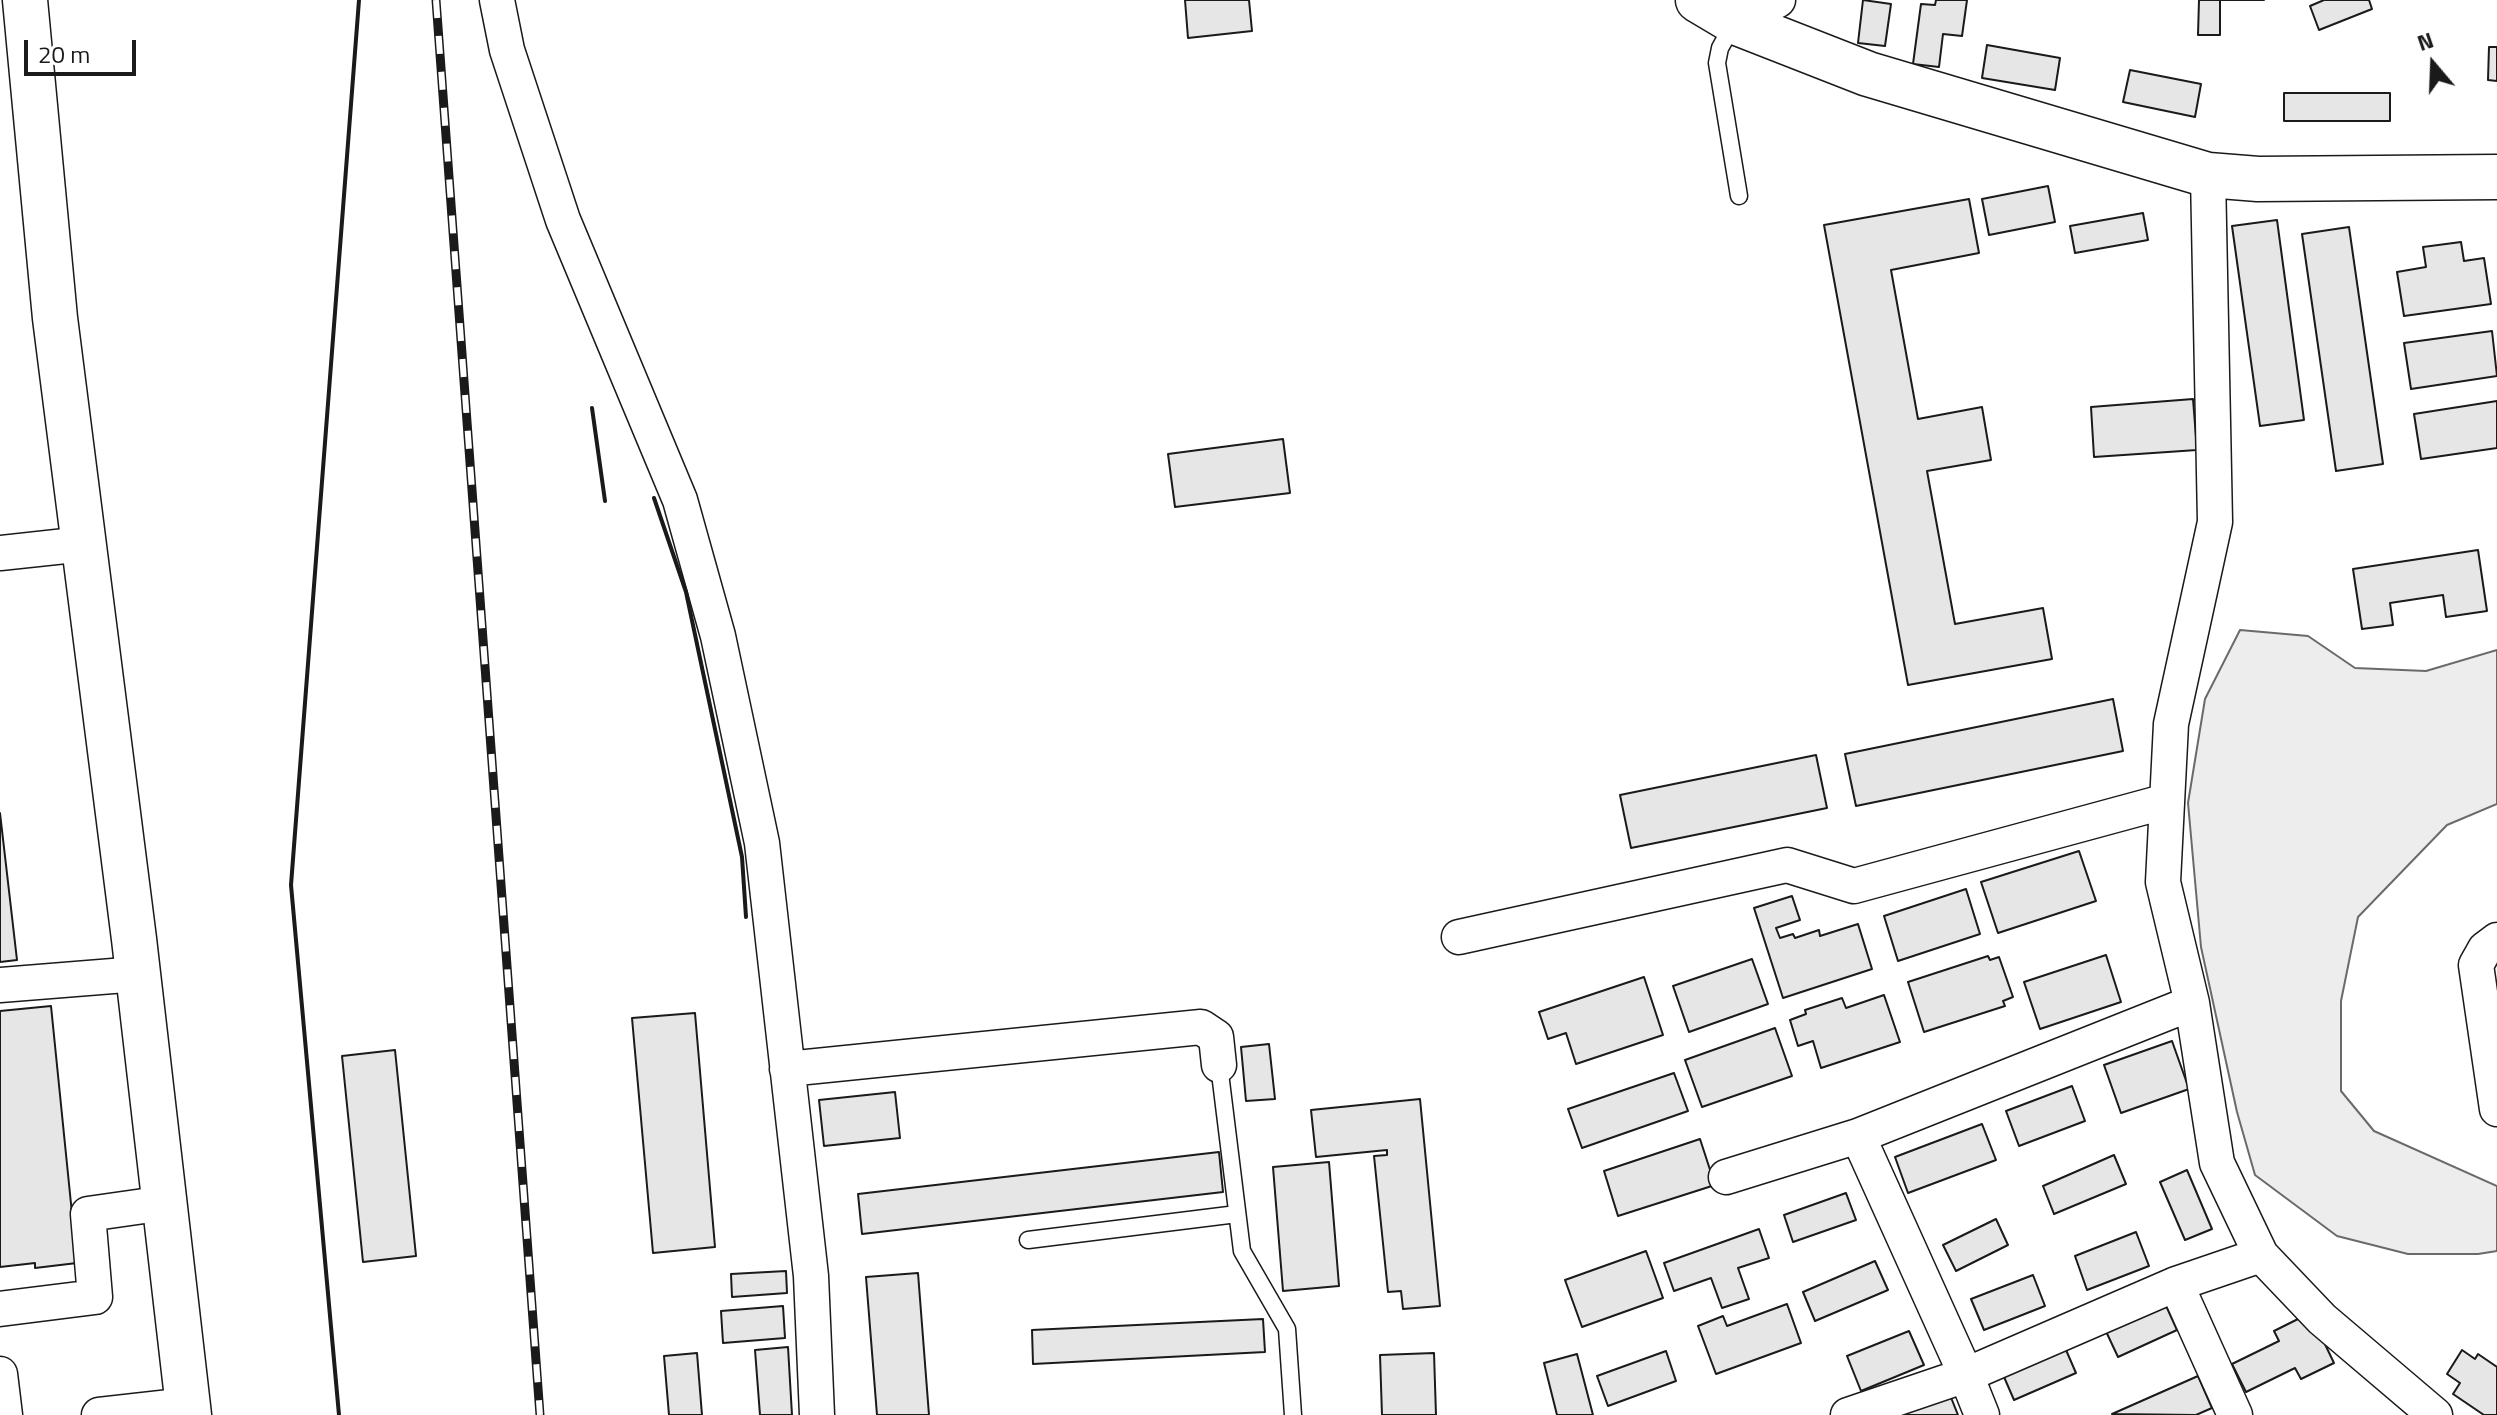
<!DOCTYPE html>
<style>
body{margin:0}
#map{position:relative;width:2497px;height:1415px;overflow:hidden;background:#fff;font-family:"Titillium Web",sans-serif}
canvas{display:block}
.north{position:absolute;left:2393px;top:24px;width:80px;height:80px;-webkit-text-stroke:6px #fff;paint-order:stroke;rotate:341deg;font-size:22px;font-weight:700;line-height:32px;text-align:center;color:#1a1a1a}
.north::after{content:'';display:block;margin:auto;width:28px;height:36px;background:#1a1a1a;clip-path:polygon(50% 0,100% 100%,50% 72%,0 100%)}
.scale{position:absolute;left:24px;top:40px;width:112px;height:36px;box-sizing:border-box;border:4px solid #1a1a1a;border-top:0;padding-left:10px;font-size:24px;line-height:28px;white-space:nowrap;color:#1a1a1a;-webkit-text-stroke:6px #fff;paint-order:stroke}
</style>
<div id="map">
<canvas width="2497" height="1415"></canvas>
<div class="north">N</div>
<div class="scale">20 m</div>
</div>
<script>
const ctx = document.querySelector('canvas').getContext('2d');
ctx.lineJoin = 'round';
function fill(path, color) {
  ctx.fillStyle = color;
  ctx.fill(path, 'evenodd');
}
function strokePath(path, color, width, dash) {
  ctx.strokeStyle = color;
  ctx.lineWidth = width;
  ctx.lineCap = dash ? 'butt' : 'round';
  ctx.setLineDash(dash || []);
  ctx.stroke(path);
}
const built = new Path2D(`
 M 2240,630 L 2308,636 L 2355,668 L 2426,671 L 2497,650 L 2497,804 L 2447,825 L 2358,917 L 2341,1001 L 2341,1091 L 2374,1131 L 2497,1186 L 2497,1251 L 2478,1254 L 2408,1254 L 2337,1236 L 2255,1175 L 2237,1112 L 2201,947 L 2188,803 L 2205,699 Z`);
const building = new Path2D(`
 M 1185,0 L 1249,0 L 1252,31 L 1188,38 Z
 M 1863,0 L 1891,4 L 1885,46 L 1858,43 Z
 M 1936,0 L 1967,0 L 1962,36 L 1943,34 L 1939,67 L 1913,64 L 1921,4 L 1935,5 Z
 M 2199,0 L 2264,0 L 2220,0 L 2220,35 L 2198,35 Z
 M 2324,0 L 2369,0 L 2372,9 L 2319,30 L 2310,6 Z
 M 1987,45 L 2060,58 L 2055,90 L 1982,78 Z
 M 2489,47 L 2497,47 L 2497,81 L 2488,80 Z
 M 2130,70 L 2201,84 L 2195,117 L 2123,102 Z
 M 2284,93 L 2390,93 L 2390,121 L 2284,121 Z
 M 2048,186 L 2055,222 L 1989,235 L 1982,199 Z
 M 1969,199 L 1979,253 L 1891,270 L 1918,419 L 1982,407 L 1991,460 L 1927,471 L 1955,624 L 2043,608 L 2052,659 L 1908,685 L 1824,225 Z
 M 2143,213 L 2148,240 L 2075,253 L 2070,226 Z
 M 2277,220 L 2304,420 L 2260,426 L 2232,226 Z
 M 2349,227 L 2383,464 L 2336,471 L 2302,234 Z
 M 2461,242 L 2464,261 L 2484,258 L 2491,304 L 2404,316 L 2397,272 L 2426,267 L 2423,247 Z
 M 2492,331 L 2497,376 L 2411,389 L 2404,343 Z
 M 2193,399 L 2197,450 L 2094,457 L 2091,407 Z
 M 2497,401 L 2497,448 L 2421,459 L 2414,414 Z
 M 1283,439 L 1290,493 L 1175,507 L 1168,454 Z
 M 2478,550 L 2487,611 L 2446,617 L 2443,595 L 2390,603 L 2393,625 L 2362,629 L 2353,569 Z
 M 2113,699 L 2123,751 L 1856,806 L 1845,754 Z
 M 1816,755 L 1827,808 L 1631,848 L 1620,795 Z
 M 0,813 L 17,960 L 0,962 Z
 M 2079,851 L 2096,901 L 1998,933 L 1981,882 Z
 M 1966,889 L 1980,934 L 1898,961 L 1884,916 Z
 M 1792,896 L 1800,920 L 1776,928 L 1780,938 L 1793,934 L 1795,938 L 1819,930 L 1820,936 L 1858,924 L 1872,969 L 1783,998 L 1754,908 Z
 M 2106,955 L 2121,1002 L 2040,1029 L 2024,982 Z
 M 1988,956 L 1990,960 L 1999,957 L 2013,997 L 2003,1001 L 2005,1006 L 1924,1032 L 1908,982 Z
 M 1752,959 L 1768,1004 L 1689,1032 L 1673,986 Z
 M 1644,977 L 1663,1035 L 1576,1064 L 1566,1033 L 1548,1039 L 1539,1012 Z
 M 1884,995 L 1900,1042 L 1821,1068 L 1813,1041 L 1798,1046 L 1790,1020 L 1806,1014 L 1805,1010 L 1842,998 L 1846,1008 Z
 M 51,1006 L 77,1263 L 35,1268 L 35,1263 L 0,1267 L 0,1011 Z
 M 695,1013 L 715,1247 L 653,1253 L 632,1018 Z
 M 1775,1028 L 1792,1076 L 1702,1107 L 1685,1060 Z
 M 2172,1041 L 2189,1089 L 2121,1113 L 2104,1065 Z
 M 1269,1044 L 1275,1099 L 1246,1101 L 1241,1047 Z
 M 395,1050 L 416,1256 L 363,1262 L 342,1056 Z
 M 1674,1073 L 1688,1111 L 1582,1148 L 1568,1109 Z
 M 2072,1086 L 2085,1121 L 2019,1146 L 2006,1111 Z
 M 895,1092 L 900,1138 L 824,1146 L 819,1100 Z
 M 1420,1099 L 1440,1306 L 1403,1309 L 1401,1291 L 1388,1292 L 1374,1156 L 1387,1155 L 1387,1150 L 1316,1157 L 1311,1110 Z
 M 1982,1124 L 1996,1160 L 1908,1193 L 1895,1157 Z
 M 1700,1139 L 1715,1185 L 1618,1216 L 1604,1171 Z
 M 1219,1152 L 1223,1192 L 862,1234 L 858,1194 Z
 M 2114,1155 L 2126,1184 L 2054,1214 L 2043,1186 Z
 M 1329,1162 L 1339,1286 L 1283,1291 L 1273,1167 Z
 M 2187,1170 L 2212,1229 L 2185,1240 L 2160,1182 Z
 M 1846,1193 L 1856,1220 L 1793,1242 L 1784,1215 Z
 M 1996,1219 L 2008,1245 L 1956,1271 L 1943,1245 Z
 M 1759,1229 L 1769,1258 L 1738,1268 L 1749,1299 L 1722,1308 L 1711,1278 L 1674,1291 L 1664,1263 Z
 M 2136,1232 L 2149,1266 L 2087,1290 L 2075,1256 Z
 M 1646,1251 L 1663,1298 L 1582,1327 L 1565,1280 Z
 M 1875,1261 L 1888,1290 L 1815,1321 L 1803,1292 Z
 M 786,1271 L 787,1293 L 732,1297 L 731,1274 Z
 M 918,1273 L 929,1415 L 877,1415 L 866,1277 Z
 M 2033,1275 L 2045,1306 L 1984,1330 L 1971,1299 Z
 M 2163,1299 L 2177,1330 L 2118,1357 L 2103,1325 Z
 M 1787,1304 L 1801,1343 L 1716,1374 L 1698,1326 L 1723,1316 L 1727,1326 Z
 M 783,1306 L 785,1338 L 723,1343 L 721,1311 Z
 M 2310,1313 L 2334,1363 L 2301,1379 L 2295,1368 L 2246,1392 L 2232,1364 L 2279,1341 L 2274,1331 Z
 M 1263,1319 L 1265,1352 L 1033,1364 L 1032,1330 Z
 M 1909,1331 L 1924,1365 L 1861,1391 L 1847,1356 Z
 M 2063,1343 L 2076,1373 L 2014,1400 L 2001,1370 Z
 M 788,1347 L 792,1415 L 760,1415 L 755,1350 Z
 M 2462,1350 L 2475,1359 L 2478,1354 L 2497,1367 L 2497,1415 L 2484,1415 L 2453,1394 L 2460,1383 L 2447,1374 Z
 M 1666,1351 L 1676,1381 L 1608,1406 L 1597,1376 Z
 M 697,1353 L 702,1415 L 669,1415 L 664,1356 Z
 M 1434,1353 L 1436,1415 L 1382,1415 L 1380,1355 Z
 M 1577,1354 L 1593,1415 L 1557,1415 L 1544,1363 Z
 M 2198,1376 L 2212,1408 L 2196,1415 L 2112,1414 Z
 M 1950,1395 L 1958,1415 L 1899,1415 Z`);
const lane = new Path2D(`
 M 1734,23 L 1720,48 L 1717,63 L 1739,196
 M 1219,1065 L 1242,1251 L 1287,1329 L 1293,1415
 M 1028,1240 L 1237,1214`);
const street = new Path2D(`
 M 497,0 L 507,50 L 563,220 L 680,500 L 718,636 L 762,843 L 811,1276 L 817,1415
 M 1735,22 L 1778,0
 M 2208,175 L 2215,522 L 2171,724 L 2163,882 L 2192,1003 L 2217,1163 L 2261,1255 L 2322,1319 L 2435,1415
 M 0,553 L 84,544
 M 1459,937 L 1787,865 L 1854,886 L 2167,801
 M 2497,940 L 2485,949 L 2476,965 L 2497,1109
 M 0,985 L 138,974
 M 787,1069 L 1201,1027 L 1216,1037 L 1219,1065
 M 1858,1136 L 1966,1375 L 1982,1415
 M 1726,1177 L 1858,1136 L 2192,1003
 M 2176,1284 L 2235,1415
 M 0,1309 L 95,1297 L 88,1214 L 165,1203
 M 0,1374 L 5,1415
 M 99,1415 L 188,1405
 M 1848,1415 L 1966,1375 L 2176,1284 L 2261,1255`);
const secondary = new Path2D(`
 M 1698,0 L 1735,22 L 1868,74 L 2208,175 L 2258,179 L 2497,177`);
const primary = new Path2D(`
 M 25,0 L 55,318 L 134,939 L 189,1415`);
const rail = new Path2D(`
 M 436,0 L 540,1415`);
const wall = new Path2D(`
 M 592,408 L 605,501
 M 654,498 L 686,592 L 742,857 L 746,917
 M 339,1415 L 291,885 L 359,0`);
fill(built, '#ededed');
strokePath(built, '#6a6a6a', 2);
fill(building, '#e6e6e6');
strokePath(building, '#1a1a1a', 2);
strokePath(lane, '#1a1a1a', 19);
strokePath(street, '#1a1a1a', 37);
strokePath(secondary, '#1a1a1a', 47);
strokePath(primary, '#1a1a1a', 47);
strokePath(lane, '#fff', 16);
strokePath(street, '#fff', 34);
strokePath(secondary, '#fff', 44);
strokePath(primary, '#fff', 44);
strokePath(rail, '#1a1a1a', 9);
strokePath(rail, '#fff', 6, [18]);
strokePath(wall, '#1a1a1a', 4);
</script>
